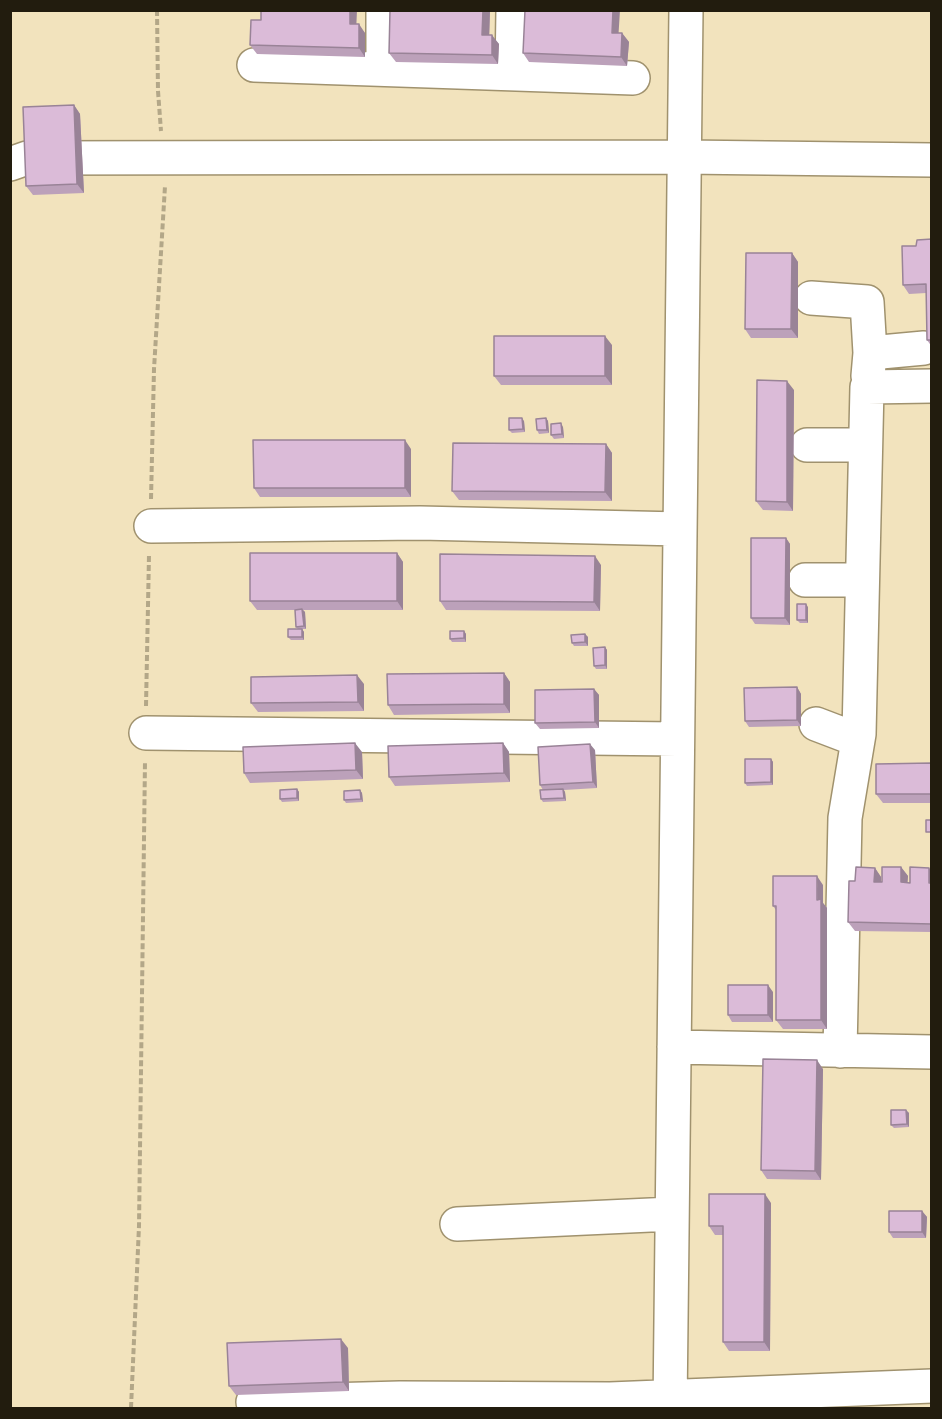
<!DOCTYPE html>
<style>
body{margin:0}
#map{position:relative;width:942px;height:1419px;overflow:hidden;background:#f2e3bd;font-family:"Times New Roman",serif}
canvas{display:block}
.frame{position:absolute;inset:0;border:12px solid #221c0e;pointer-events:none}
</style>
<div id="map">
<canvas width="942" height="1419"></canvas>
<div class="frame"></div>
</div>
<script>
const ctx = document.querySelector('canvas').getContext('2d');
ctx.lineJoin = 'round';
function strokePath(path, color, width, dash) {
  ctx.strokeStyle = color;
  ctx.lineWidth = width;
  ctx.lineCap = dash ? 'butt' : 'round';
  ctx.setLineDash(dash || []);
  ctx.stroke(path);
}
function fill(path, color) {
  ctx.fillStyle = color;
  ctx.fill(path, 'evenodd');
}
const path = new Path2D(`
 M 157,10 L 158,91 L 161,131
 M 151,499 L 154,369 L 165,186
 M 146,706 L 149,555
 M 131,1408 L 139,1226 L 145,761`);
const minor = new Path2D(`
 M 383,10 L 383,67
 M 254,65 L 633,78
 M 512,73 L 513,10
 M 10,164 L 27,158 L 684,157 L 932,160
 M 811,298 L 867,302 L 870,353
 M 868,376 L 870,353 L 924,348
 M 807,445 L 865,445
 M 151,526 L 420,523 L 680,529
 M 805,580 L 862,580
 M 816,724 L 858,740
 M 146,733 L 677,739
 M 674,1047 L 932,1052
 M 840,1051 L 845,818 L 859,734 L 867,387 L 932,386
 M 457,1224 L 672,1214
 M 253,1402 L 400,1398 L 610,1399 L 932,1386
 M 670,1408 L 686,10`);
const wall = new Path2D(`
 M 390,10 L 490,10 L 489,35 L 499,44 L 498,64 L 396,62 L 389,53 Z
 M 356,24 L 365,33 L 365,57 L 257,54 L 250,45 Z
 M 619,33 L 622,33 L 629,42 L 627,66 L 529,62 L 523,53 Z
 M 74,105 L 80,114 L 84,193 L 33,195 L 26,186 Z
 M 932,239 L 926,293 L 909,294 L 903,285 L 916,246 Z
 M 792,253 L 798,262 L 798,338 L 751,338 L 745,329 Z
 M 927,340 L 932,340 L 932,347 Z
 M 612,345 L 612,385 L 501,385 L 494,376 Z
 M 794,390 L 793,511 L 763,510 L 756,501 Z
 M 546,418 L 548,421 L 549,433 L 539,434 L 537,430 Z
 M 524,421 L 525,432 L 512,433 L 509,430 Z
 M 563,427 L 564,438 L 554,439 L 551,435 Z
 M 606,444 L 612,453 L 612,501 L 459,500 L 452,491 Z
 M 411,449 L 411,497 L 260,497 L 254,488 Z
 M 786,538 L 790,544 L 790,625 L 755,624 L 751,618 Z
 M 397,553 L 403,562 L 403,610 L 303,610 L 305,612 L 306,629 L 302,629 L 304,632 L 304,640 L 291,640 L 288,637 L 298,629 L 296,627 L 295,610 L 257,610 L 250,601 Z
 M 601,565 L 600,611 L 446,610 L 440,601 Z
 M 808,607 L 808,623 L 800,623 L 797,620 Z
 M 464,631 L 466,634 L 466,642 L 452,642 L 450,639 Z
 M 585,634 L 588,637 L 588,646 L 574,646 L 572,643 Z
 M 605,647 L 607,650 L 607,669 L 596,669 L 594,666 Z
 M 504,673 L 510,682 L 510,713 L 394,715 L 388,705 Z
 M 364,684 L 364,711 L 258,712 L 251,703 Z
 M 797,687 L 801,694 L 801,726 L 749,727 L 745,721 Z
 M 594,689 L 599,695 L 599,728 L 540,729 L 535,723 Z
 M 503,743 L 509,752 L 510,782 L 395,786 L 389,777 Z
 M 595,750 L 597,788 L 564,790 L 565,792 L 566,801 L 543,802 L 541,799 L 543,790 L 540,785 Z
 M 362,752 L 363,779 L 250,783 L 244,773 Z
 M 771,759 L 773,762 L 773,785 L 747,786 L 745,783 Z
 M 932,763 L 932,803 L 883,803 L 876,794 Z
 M 297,789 L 299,792 L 299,801 L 282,802 L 280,799 Z
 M 360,790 L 362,793 L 363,802 L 346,803 L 344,800 Z
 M 901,867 L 908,876 L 907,883 L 910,883 L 932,872 L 932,932 L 855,931 L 848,922 L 855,881 L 875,868 L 881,877 L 881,882 Z
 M 823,885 L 823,903 L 827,908 L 827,1029 L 783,1029 L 776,1020 L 776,910 L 773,906 Z
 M 773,992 L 773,1022 L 732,1022 L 728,1015 Z
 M 823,1069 L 821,1180 L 767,1179 L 761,1170 Z
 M 906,1110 L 909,1113 L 909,1127 L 894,1128 L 891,1125 Z
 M 771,1203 L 770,1351 L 729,1351 L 723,1342 L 723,1235 L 715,1235 L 709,1226 Z
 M 922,1211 L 927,1217 L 926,1238 L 893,1238 L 889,1232 Z
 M 348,1348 L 349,1391 L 236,1395 L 229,1386 Z`);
const shadedWall = new Path2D(`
 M 350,10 L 357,10 L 356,33 L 350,24 Z
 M 483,10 L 490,10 L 489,44 L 482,35 Z
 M 613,10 L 620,10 L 618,42 L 612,33 Z
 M 359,24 L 365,33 L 365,57 L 359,48 Z
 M 622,33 L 629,42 L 627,66 L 621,57 Z
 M 492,35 L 499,44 L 498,64 L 492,55 Z
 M 74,105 L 80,114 L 84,193 L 77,184 Z
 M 792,253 L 798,262 L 798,338 L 791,329 Z
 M 605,336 L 612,345 L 612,385 L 605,376 Z
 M 787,381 L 794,390 L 793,511 L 787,502 Z
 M 522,418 L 524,421 L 525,432 L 523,429 Z
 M 546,418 L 548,421 L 549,433 L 547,430 Z
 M 561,423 L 563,427 L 564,438 L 562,434 Z
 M 405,440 L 411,449 L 411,497 L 405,488 Z
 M 606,444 L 612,453 L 612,501 L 605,492 Z
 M 786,538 L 790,544 L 790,625 L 785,618 Z
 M 397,553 L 403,562 L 403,610 L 397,601 Z
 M 595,556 L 601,565 L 600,611 L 594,602 Z
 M 806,604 L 808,607 L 808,623 L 806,620 Z
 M 302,609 L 305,612 L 306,629 L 304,626 Z
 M 302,629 L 304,632 L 304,640 L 302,637 Z
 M 464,631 L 466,634 L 466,642 L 464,638 Z
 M 585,634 L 588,637 L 588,646 L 585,642 Z
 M 605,647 L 607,650 L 607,669 L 605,665 Z
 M 504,673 L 510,682 L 510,713 L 504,704 Z
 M 357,675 L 364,684 L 364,711 L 358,702 Z
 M 797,687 L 801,694 L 801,726 L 797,720 Z
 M 594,689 L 599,695 L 599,728 L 595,722 Z
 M 355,743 L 362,752 L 363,779 L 356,770 Z
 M 503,743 L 509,752 L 510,782 L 504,773 Z
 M 590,744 L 595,750 L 597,788 L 593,782 Z
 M 771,759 L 773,762 L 773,785 L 771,782 Z
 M 297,789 L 299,792 L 299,801 L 297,798 Z
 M 563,789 L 565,792 L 566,801 L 564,798 Z
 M 360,790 L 362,793 L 363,802 L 361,799 Z
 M 901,867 L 908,876 L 907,891 L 901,882 Z
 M 875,868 L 881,877 L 881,891 L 874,882 Z
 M 929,868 L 932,872 L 932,887 L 929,883 Z
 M 817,876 L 823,885 L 823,903 L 827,908 L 827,1029 L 821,1020 Z
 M 768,985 L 773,992 L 773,1022 L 768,1015 Z
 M 817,1060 L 823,1069 L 821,1180 L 815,1171 Z
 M 906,1110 L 909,1113 L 909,1127 L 907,1124 Z
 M 765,1194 L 771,1203 L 770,1351 L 764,1342 Z
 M 922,1211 L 927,1217 L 926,1238 L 922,1232 Z
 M 341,1339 L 348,1348 L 349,1391 L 343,1382 Z`);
const building = new Path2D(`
 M 261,10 L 350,10 L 350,24 L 359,24 L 359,48 L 250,45 L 251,20 L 261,20 Z
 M 390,10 L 483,10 L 482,35 L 492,35 L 492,55 L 389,53 Z
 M 525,10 L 613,10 L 612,33 L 622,33 L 621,57 L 523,53 Z
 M 74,105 L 77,184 L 26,186 L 23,107 Z
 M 932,239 L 932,340 L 927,340 L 926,284 L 903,285 L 902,246 L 916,246 L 917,240 Z
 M 746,253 L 792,253 L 791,329 L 745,329 Z
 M 494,336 L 605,336 L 605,376 L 494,376 Z
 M 757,380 L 787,381 L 787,502 L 756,501 Z
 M 509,418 L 522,418 L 523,429 L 509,430 Z
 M 546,418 L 547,430 L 537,430 L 536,419 Z
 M 561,423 L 562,434 L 551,435 L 551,424 Z
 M 253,440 L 405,440 L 405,488 L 254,488 Z
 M 453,443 L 606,444 L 605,492 L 452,491 Z
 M 751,538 L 786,538 L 785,618 L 751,618 Z
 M 250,553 L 397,553 L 397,601 L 250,601 Z
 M 440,554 L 595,556 L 594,602 L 440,601 Z
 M 797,604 L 806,604 L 806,620 L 797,620 Z
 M 302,609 L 304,626 L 296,627 L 295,610 Z
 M 288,629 L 302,629 L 302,637 L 288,637 Z
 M 450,631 L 464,631 L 464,638 L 450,639 Z
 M 585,634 L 585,642 L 572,643 L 571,635 Z
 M 605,647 L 605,665 L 594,666 L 593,648 Z
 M 504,673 L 504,704 L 388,705 L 387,674 Z
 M 357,675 L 358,702 L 251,703 L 251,677 Z
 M 797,687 L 797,720 L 745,721 L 744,688 Z
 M 594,689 L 595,722 L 535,723 L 535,690 Z
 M 355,743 L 356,770 L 244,773 L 243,747 Z
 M 503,743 L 504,773 L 389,777 L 388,746 Z
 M 590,744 L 593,782 L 540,785 L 538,747 Z
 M 745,759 L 771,759 L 771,782 L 745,783 Z
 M 932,763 L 932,794 L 876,794 L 876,764 Z
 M 297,789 L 297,798 L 280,799 L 280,790 Z
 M 563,789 L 564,798 L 541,799 L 540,790 Z
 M 360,790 L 361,799 L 344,800 L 344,791 Z
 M 926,820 L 932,820 L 932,832 L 926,832 Z
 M 856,867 L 875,868 L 874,882 L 882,882 L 882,867 L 901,867 L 901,882 L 910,883 L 910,867 L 929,868 L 929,883 L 932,883 L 932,924 L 848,922 L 849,881 L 855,881 Z
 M 773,876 L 817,876 L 817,900 L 821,899 L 821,1020 L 776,1020 L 776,906 L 773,906 Z
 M 728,985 L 768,985 L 768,1015 L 728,1015 Z
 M 763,1059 L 817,1060 L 815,1171 L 761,1170 Z
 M 891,1110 L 906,1110 L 907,1124 L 891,1125 Z
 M 709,1194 L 765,1194 L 764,1342 L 723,1342 L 723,1226 L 709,1226 Z
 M 889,1211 L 922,1211 L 922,1232 L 889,1232 Z
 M 341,1339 L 343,1382 L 229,1386 L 227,1343 Z`);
strokePath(minor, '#a0926e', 36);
strokePath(path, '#b3a788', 4, [6, 3]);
strokePath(minor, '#fff', 33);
fill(wall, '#bca1ba');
fill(shadedWall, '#998397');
fill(building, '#dbbbd8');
strokePath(building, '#998397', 1.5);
</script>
